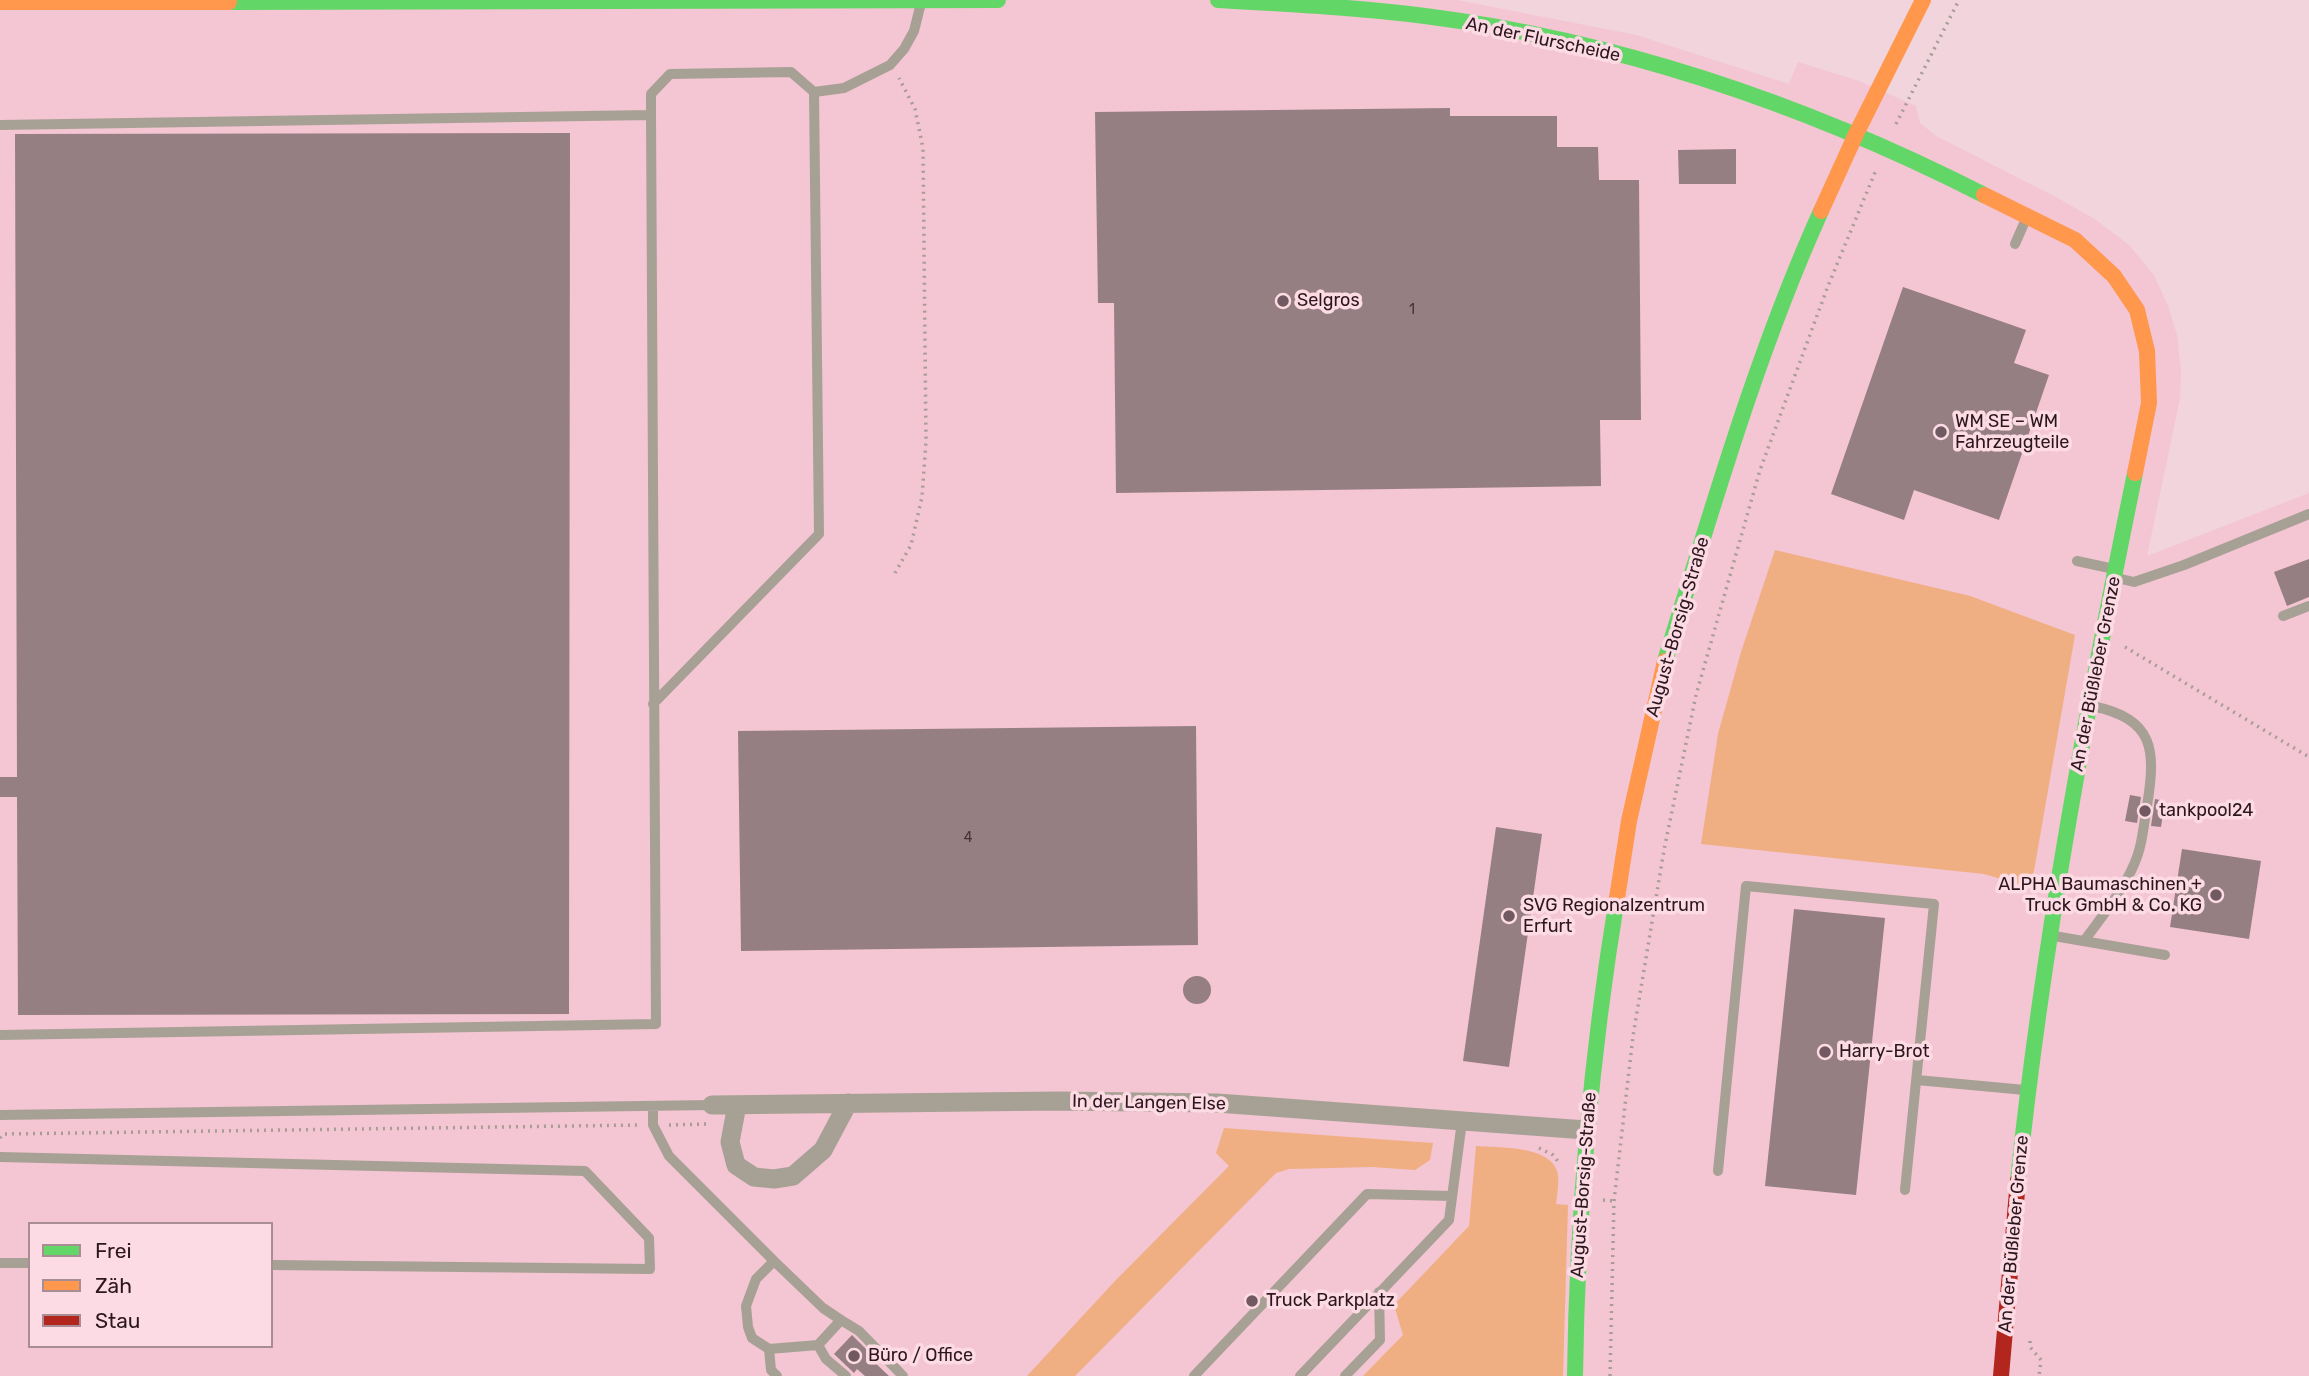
<!DOCTYPE html>
<meta charset="utf-8">
<style>
body{margin:0}
#map{position:relative;width:2309px;height:1376px;overflow:hidden;background:#f1d4dc;font-family:Rubik,sans-serif}
canvas{display:block}
.legend{position:absolute;left:28px;top:1222px;width:245px;height:126px;box-sizing:border-box;background:#fddbe4;border:2px solid #a98d94;margin:0;padding:9px 12px;list-style:none;font-size:21px;color:#2b171d}
.legend li{display:flex;align-items:center;gap:14px;height:35px}
.legend b{width:35px;border:2px solid #a98d94}
</style>
<div id="map">
<canvas width="2309" height="1376"></canvas>
<ul class="legend">
<li><b style="height:9px;background:#63d668"></b>Frei</li>
<li><b style="height:9px;background:#ff974d"></b>Zäh</li>
<li><b style="height:9px;background:#b3261e"></b>Stau</li>
</ul>
</div>
<script>
const ctx = document.querySelector('canvas').getContext('2d');
ctx.lineJoin = 'round';
function fill(path, color) {
  ctx.fillStyle = color;
  ctx.fill(path, 'evenodd');
}
function strokePath(path, color, width, dash) {
  ctx.strokeStyle = color;
  ctx.lineWidth = width;
  ctx.lineCap = dash ? 'butt' : 'round';
  ctx.setLineDash(dash || []);
  ctx.stroke(path);
}
function label(font, color, halo, rows, align = 'center') {
  ctx.font = font + ' Rubik,sans-serif';
  ctx.lineWidth = 7;
  ctx.setLineDash([]);
  ctx.textBaseline = 'middle';
  ctx.strokeStyle = halo;
  ctx.fillStyle = color;
  for (const [text, x, y, turn = 0] of rows) {
    ctx.save();
    ctx.translate(x, y);
    ctx.rotate((+turn || 0) * Math.PI / 180);
    ctx.textAlign = isNaN(turn) ? turn : align;
    if (halo) ctx.strokeText(text, 0, 0);
    ctx.fillText(text, 0, 0);
    ctx.restore();
  }
}
const built = new Path2D(`
 M 0,0 L 1457,0 L 1636,35 L 1789,84 L 1798,62 L 1859,81 L 1916,106 L 1920,123 L 1936,136 L 2056,197 L 2096,220 L 2129,245 L 2154,275 L 2168,306 L 2177,335 L 2181,371 L 2180,398 L 2147,556 L 2309,493 L 2309,1376 L 0,1376 ZM 30,1224 L 271,1224 L 271,1346 L 30,1346 Z`);
const green = new Path2D(`
 M 1775,550 L 1970,596 L 2075,635 L 2031,888 L 1984,874 L 1701,844 L 1718,734 L 1741,652 Z
 M 1224,1128 L 1433,1143 L 1430,1160 L 1415,1170 L 1372,1167 L 1289,1169 L 1276,1173 L 1075,1376 L 1027,1376 L 1115,1281 L 1229,1166 L 1216,1153 Z
 M 1476,1146 C 1498,1148 1549,1145 1557,1171 C 1560,1180 1557,1194 1556,1204 L 1568,1205 L 1563,1376 L 1363,1376 L 1403,1335 L 1394,1305 L 1469,1226 Z`);
const building = new Path2D(`
 M 1450,108 L 1450,116 L 1557,116 L 1557,147 L 1598,147 L 1599,180 L 1639,180 L 1641,420 L 1600,420 L 1601,486 L 1116,493 L 1114,303 L 1098,303 L 1095,112 Z
 M 570,133 L 569,1014 L 18,1015 L 17,797 L 0,797 L 0,777 L 17,777 L 15,134 Z
 M 1736,149 L 1736,184 L 1679,184 L 1678,150 Z
 M 1903,287 L 2026,330 L 2014,363 L 2049,375 L 1999,520 L 1914,490 L 1904,520 L 1831,494 Z
 M 2309,559 L 2309,597 L 2287,606 L 2274,572 Z
 M 1196,726 L 1198,945 L 741,951 L 738,731 Z
 M 2130,795 L 2141,797 L 2137,823 L 2125,821 Z
 M 2155,799 L 2165,801 L 2161,827 L 2151,826 Z
 M 1496,827 L 1542,834 L 1509,1067 L 1463,1061 Z
 M 2182,849 L 2261,861 L 2249,939 L 2170,927 Z
 M 1794,909 L 1885,918 L 1856,1195 L 1765,1186 Z
 M1183 990a14 14 0 1 1 28 0a14 14 0 1 1-28 0Z
 M 852,1335 L 872,1355 L 870,1358 L 889,1376 L 865,1376 L 857,1369 L 854,1373 L 834,1354 Z`);
const path = new Path2D(`
 M 1896,124 L 1959,0
 M 895,573 L 911,545 L 922,497 L 926,441 L 923,148 L 915,109 L 899,78
 M 2125,647 L 2309,757
 M 669,1125 L 706,1124
 M 0,1138 L 3,1134 L 640,1125
 M 1539,1148 L 1553,1155 L 1560,1164
 M 1603,1200 L 1614,1201
 M 2030,1341 L 2030,1347 L 2041,1360 L 2039,1376
 M 1610,1376 L 1614,1201 L 1633,1036 L 1664,850 L 1696,695 L 1760,470 L 1828,286 L 1876,170`);
const lane = new Path2D(`
 M 814,92 L 844,88 L 890,65 L 904,49 L 914,31 L 921,3
 M 0,125 L 651,115 L 651,94 L 670,74 L 791,72 L 814,92 L 819,534 L 653,704
 M 2015,244 L 2026,219
 M 2077,561 L 2114,569
 M 2117,578 L 2134,582 L 2184,565 L 2309,514
 M 2283,616 L 2309,606
 M 2054,936 L 2165,955
 M 2084,941 C 2103,915 2128,885 2138,854 C 2143,839 2144,822 2147,806 C 2156,750 2155,719 2092,706
 M 0,1035 L 656,1024 L 651,115
 M 1917,1080 L 2025,1090
 M 653,1106 L 653,1125 L 669,1156 L 774,1261 L 756,1279 L 746,1306 L 748,1327 L 752,1338 L 769,1349 L 771,1370 L 777,1376
 M 0,1115 L 712,1105
 M 0,1157 L 585,1171 L 649,1238 L 650,1269 L 271,1265
 M 1718,1171 L 1746,886 L 1934,904 L 1905,1190
 M 0,1263 L 30,1263
 M 841,1320 L 859,1331 L 903,1376
 M 818,1345 L 826,1359 L 846,1376
 M 769,1349 L 818,1345 L 841,1320 L 823,1308 L 774,1261
 M 1194,1376 L 1367,1194 L 1452,1196
 M 1300,1376 L 1449,1220 L 1462,1121
 M 1345,1376 L 1380,1340 L 1379,1292`);
const street = new Path2D(`
 M 712,1105 L 1058,1101 L 1217,1103 L 1586,1130
 M 737,1105 L 730,1142 L 736,1165 L 754,1177 L 774,1179 L 793,1176 L 823,1150 L 848,1103`);
const fast = new Path2D(`
 M 1218,0 C 1287,4 1356,7 1425,16 C 1620,41 1809,106 1984,195
 M 229,2 L 998,0
 M 1665,661 C 1712,510 1756,355 1821,211
 M 2018,1180 C 2043,942 2087,707 2135,473
 M 1575,1376 C 1577,1215 1591,1056 1617,898`);
const slow = new Path2D(`
 M 0,2 L 229,2
 M 1984,195 L 2075,240 L 2114,276 L 2137,310 L 2147,351 L 2149,403 L 2135,473
 M 1821,211 L 1856,134 L 1923,0
 M 1617,898 L 1629,821 L 1665,661`);
const jam = new Path2D(`
 M 2001,1376 L 2018,1180`);
const markers = [
 [1283,301,7,"#705960"],
 [1941,432,7,"#705960"],
 [2145,811,7,"#705960"],
 [2216,895,7,"#705960"],
 [1509,916,7,"#705960"],
 [1825,1052,7,"#705960"],
 [1252,1301,7,"#705960"],
 [854,1356,7,"#705960"]
];
const numberNames = [
 ["1",1412,310],
 ["4",968,838]
];
const streetNames = [
 ["An der Flurscheide",1543,40,12],
 ["August-Borsig-Straße",1678,627,-74],
 ["An der Büßleber Grenze",2096,674,-79],
 ["In der Langen Else",1149,1103,1],
 ["August-Borsig-Straße",1584,1185,-86],
 ["An der Büßleber Grenze",2014,1234,-85]
];
const poiNames = [
 ["Selgros",1297,301],
 ["WM SE – WM",1955,422],
 ["Fahrzeugteile",1955,443],
 ["tankpool24",2159,811],
 ["ALPHA Baumaschinen +",2202,885,"right"],
 ["Truck GmbH & Co. KG",2202,906,"right"],
 ["SVG Regionalzentrum",1523,906],
 ["Erfurt",1523,927],
 ["Harry-Brot",1839,1052],
 ["Truck Parkplatz",1266,1301],
 ["Büro / Office",868,1356]
];
fill(built, '#f4c5d2');
fill(green, '#efaf82');
fill(building, '#957f83');
strokePath(path, '#a79d96', 3.5, [2, 5]);
strokePath(lane, '#a7a095', 10);
strokePath(street, '#a7a095', 19);
strokePath(fast, '#63d668', 16);
strokePath(slow, '#ff974d', 16);
strokePath(jam, '#b3261e', 16);
for (const [x, y, r, color] of markers) {
  const dot = new Path2D();
  dot.arc(x, y, r, 0, 2 * Math.PI);
  ctx.fillStyle = color;
  ctx.fill(dot);
  strokePath(dot, '#fddbe4', 2.5);
}
label('14px', '#463136', null, numberNames);
label('18px', '#2b171d', '#fddbe4', streetNames);
label('18px', '#2b171d', '#fddbe4', poiNames, 'left');
</script>
